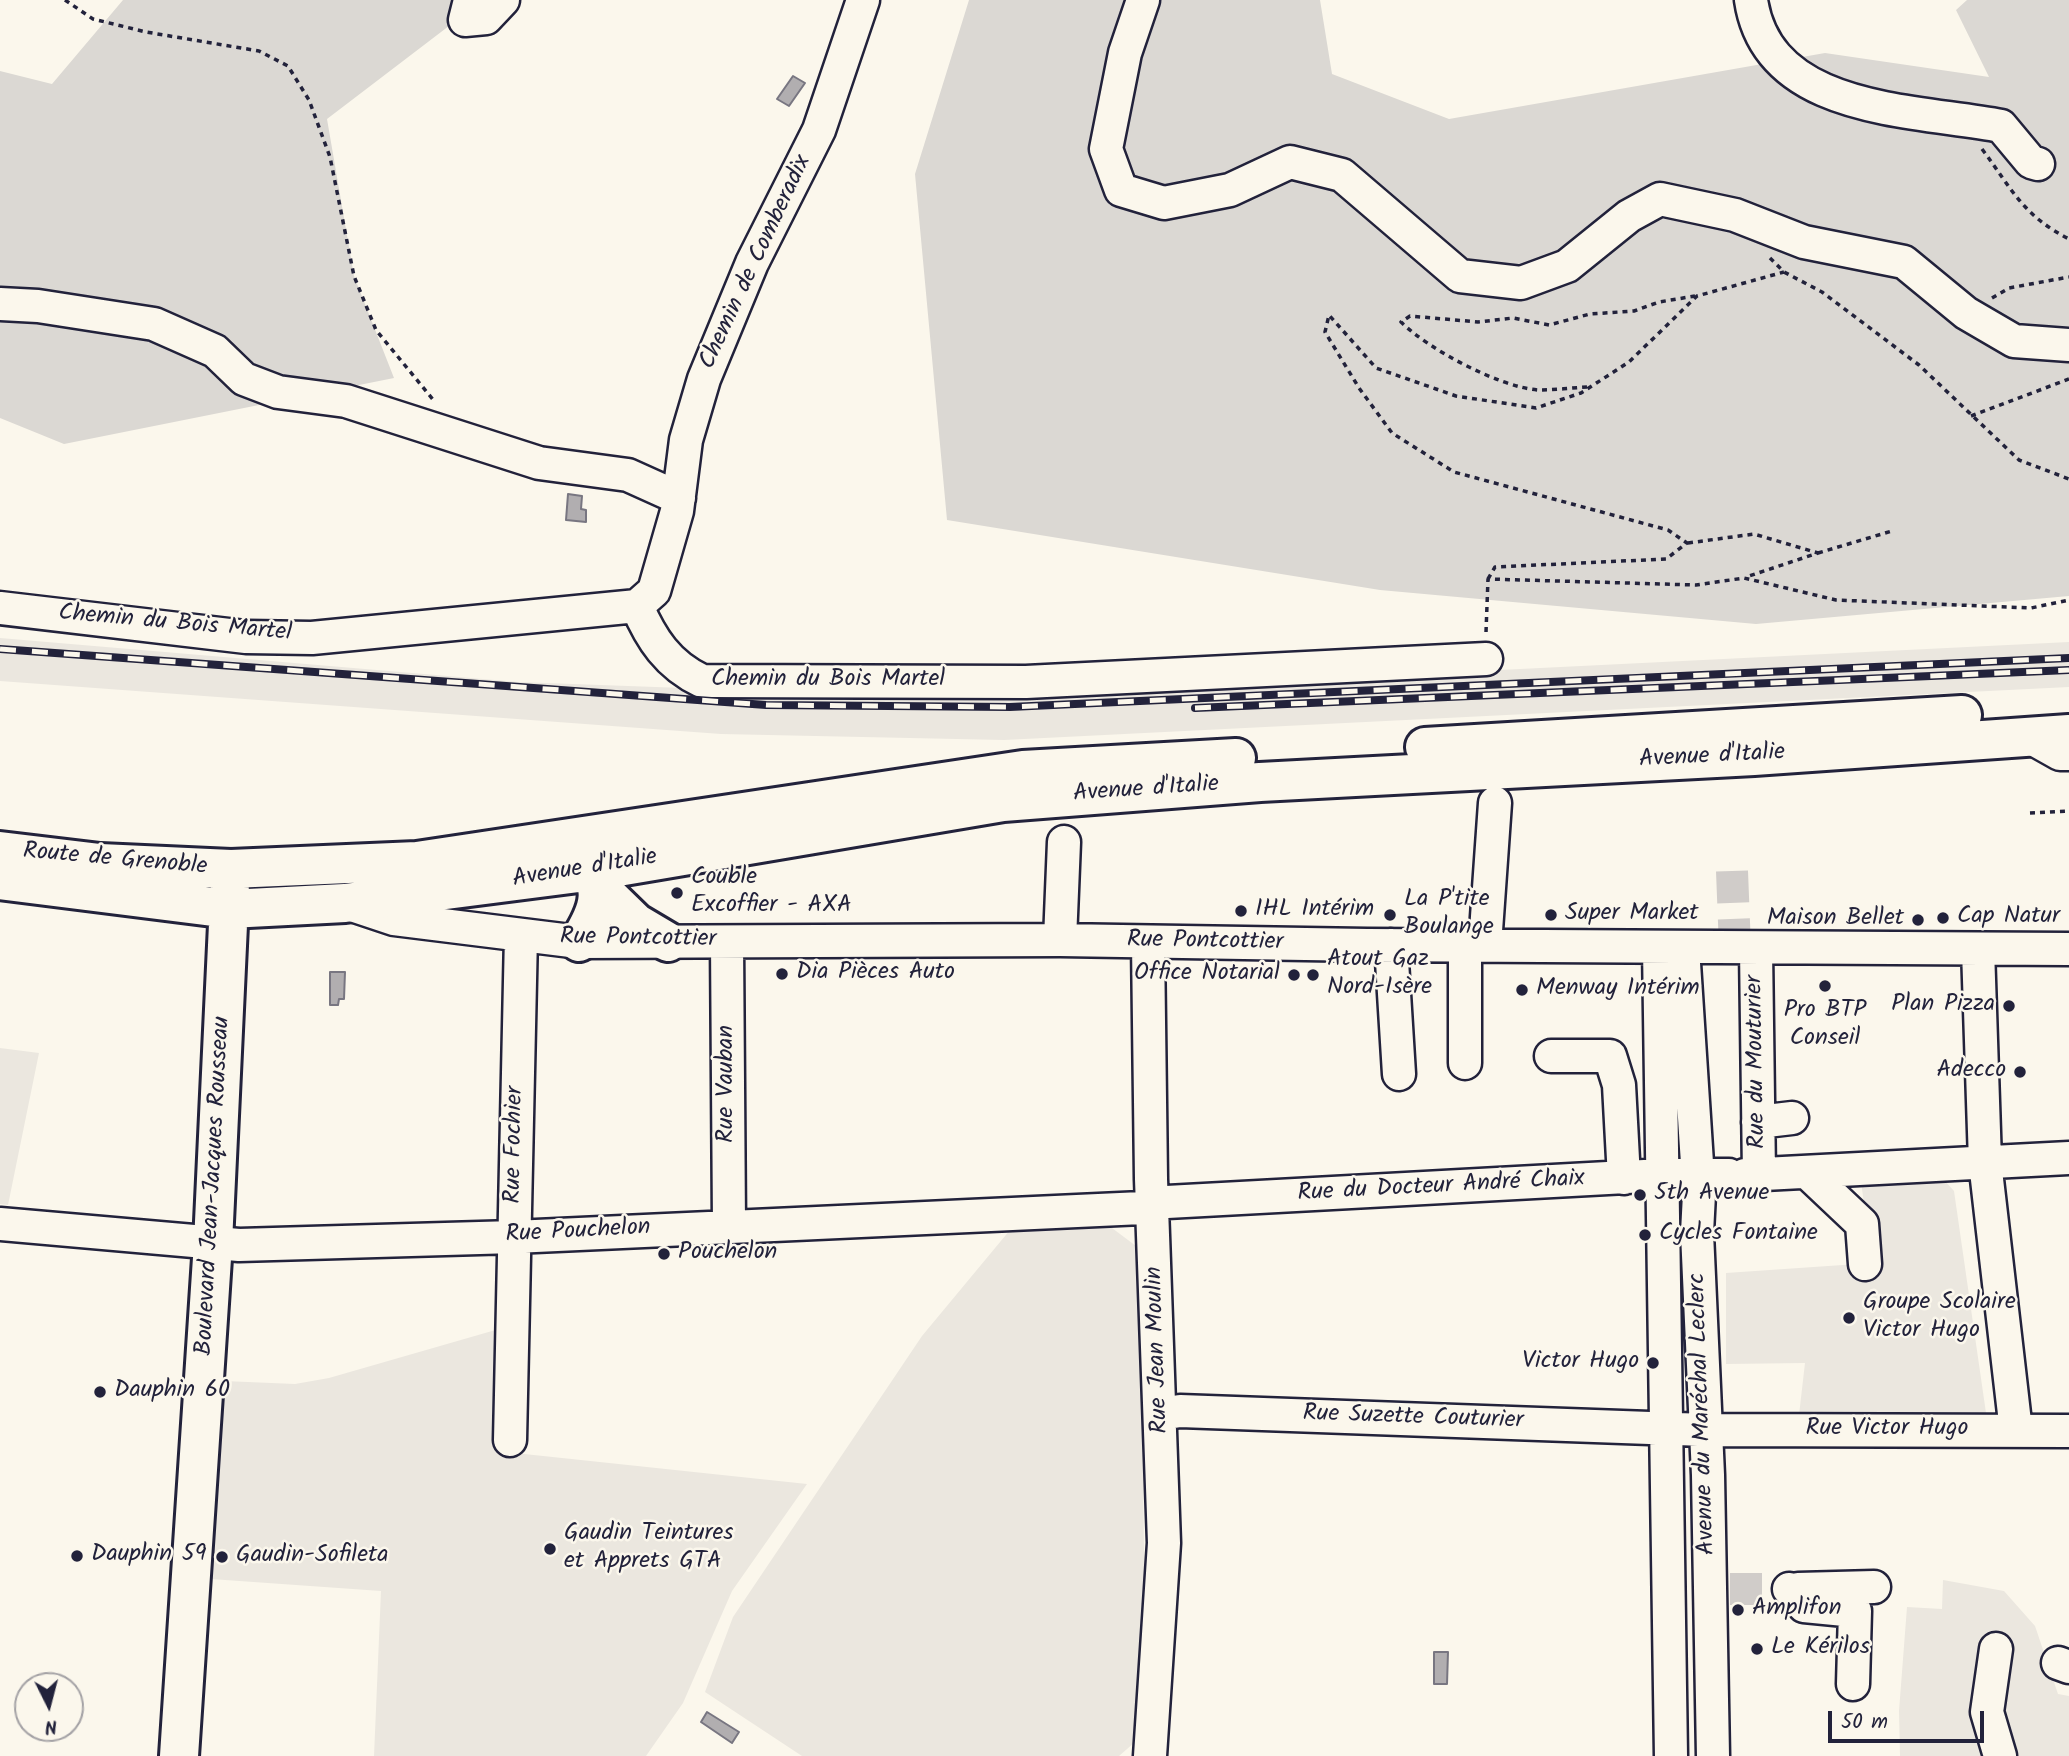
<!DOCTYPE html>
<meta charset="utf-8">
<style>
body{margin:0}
#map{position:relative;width:2069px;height:1756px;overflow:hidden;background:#fbf7ec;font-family:Kalam,sans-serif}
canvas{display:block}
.north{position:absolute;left:14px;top:1672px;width:70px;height:70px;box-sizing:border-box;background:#fbf7ec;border:2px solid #a4a2a5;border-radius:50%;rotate:174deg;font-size:19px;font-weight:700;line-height:28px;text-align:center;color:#22223b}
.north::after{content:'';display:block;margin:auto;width:24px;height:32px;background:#22223b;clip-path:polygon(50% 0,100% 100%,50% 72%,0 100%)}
.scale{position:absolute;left:1828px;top:1711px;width:156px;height:32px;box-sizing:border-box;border:4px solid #22223b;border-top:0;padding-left:9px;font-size:21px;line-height:24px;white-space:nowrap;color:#22223b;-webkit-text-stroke:5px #fbf7ec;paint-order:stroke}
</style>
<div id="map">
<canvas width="2069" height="1756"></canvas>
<div class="north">N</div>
<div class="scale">50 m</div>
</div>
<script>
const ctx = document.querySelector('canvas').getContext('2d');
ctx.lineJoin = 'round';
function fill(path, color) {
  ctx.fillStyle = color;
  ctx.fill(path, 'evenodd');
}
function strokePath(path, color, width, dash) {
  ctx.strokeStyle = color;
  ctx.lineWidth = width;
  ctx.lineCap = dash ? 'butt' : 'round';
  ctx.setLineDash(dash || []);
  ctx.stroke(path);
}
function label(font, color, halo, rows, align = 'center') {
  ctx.font = font + ' Kalam,sans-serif';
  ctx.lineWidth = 5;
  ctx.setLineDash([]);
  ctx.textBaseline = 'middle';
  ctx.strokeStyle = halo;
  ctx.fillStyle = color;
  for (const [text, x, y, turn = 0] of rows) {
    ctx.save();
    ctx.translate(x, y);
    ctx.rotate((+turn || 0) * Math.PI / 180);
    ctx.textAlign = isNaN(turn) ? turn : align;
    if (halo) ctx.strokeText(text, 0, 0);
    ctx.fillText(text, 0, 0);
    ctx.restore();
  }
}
const built = new Path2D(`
 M 0,638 L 518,682 L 683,688 L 1398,675 L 2069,642 L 2069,687 L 1004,740 L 721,734 L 0,681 Z
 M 0,1048 L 39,1053 L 8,1205 L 0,1204 Z
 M 1935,1170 L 1954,1191 L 1987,1420 L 1799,1415 L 1805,1363 L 1726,1364 L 1726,1273 L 1872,1263 L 1860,1174 Z
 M 1108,1225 L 1140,1249 L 1145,1624 L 1135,1742 L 1119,1756 L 802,1756 L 705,1692 L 733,1617 L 922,1336 L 1010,1230 Z
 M 499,1329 L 496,1451 L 807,1484 L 732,1591 L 683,1703 L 646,1756 L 374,1756 L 381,1591 L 211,1579 L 224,1381 L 295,1384 L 329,1378 Z
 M 1943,1580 L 2004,1591 L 2035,1626 L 2058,1694 L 2069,1696 L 2069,1756 L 1900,1756 L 1899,1711 L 1907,1607 L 1942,1609 Z`);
const green = new Path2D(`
 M 123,0 L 483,0 L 327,119 L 354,276 L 394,378 L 64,444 L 0,418 L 0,71 L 52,84 Z
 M 969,0 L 1320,0 L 1332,74 L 1449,119 L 1825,53 L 1989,77 L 1956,10 L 1967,0 L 2069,0 L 2069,596 L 1756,624 L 1380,590 L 947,520 L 915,174 Z`);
const water = new Path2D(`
 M 793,76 L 805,83 L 789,106 L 777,99 Z
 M 568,494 L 582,496 L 581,509 L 586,510 L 586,522 L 566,520 Z
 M 330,972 L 345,972 L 344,999 L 339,999 L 338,1005 L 330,1005 Z
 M 1434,1652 L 1448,1652 L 1447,1684 L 1434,1684 Z
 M 707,1712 L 739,1732 L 732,1743 L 701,1722 Z`);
const minorTunnel = new Path2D(`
 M 1732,871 L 1735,948
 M 1730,1589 L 1775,1589`);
const path = new Path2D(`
 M 65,0 L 93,19 L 146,32 L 259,51 L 288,66 L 309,100 L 330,157 L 354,276 L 376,330 L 435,402
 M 1982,149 C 2012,189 2022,215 2069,239
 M 1770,258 L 1784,272 L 1822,292 L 1919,365 L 2019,460 L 2069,479
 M 1992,298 L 2009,288 L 2069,277
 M 1587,387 C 1571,388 1554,390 1538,390 C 1499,387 1428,349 1401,322 L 1410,316 L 1478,322 L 1513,318 L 1549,325 L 1590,314 L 1634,311 L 1659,302 L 1695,296
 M 1971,416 L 2069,379
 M 1688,543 L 1754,534 L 1818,553 L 1746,577
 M 1818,553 L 1892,531
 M 1488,579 L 1495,567 L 1666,559 L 1687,543 L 1668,530 L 1454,472 L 1392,433 L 1359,388 L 1325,332 L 1329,315 L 1376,368 L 1456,396 L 1536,408 L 1581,393 L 1629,362 L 1697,296 L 1784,272
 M 1486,632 L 1488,579 L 1696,585 L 1744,578 L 1836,600 L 2031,608 L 2069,600
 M 2030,813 L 2069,811`);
const minor = new Path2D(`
 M 470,0 L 465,20 L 486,18 L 503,0
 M 1143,0 L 1125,53 L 1106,149 L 1121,190 L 1164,203 L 1230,190 L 1290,162 L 1342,175 L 1460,276 L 1521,283 L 1567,266 L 1629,216 L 1660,199 L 1735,215 L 1804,242 L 1904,262 L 1966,313 L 2014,341 L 2069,345
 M 1751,0 C 1768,114 1914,109 2001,126 L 2031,162 L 2038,164
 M 0,304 L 38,306 L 154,324 L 215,351 L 244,379 L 278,392 L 346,401 L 539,463 L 628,475 L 679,498
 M 637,606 L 654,591 L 677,511 L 686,440 L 704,379 L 752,263 L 819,130 L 863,0
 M 0,608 L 246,637 L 312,638 L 637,606 C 651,639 668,665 702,681 L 1026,682 L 1486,659
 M 2028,736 L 2060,754 L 2069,754
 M 346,903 L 394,919 L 579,942 L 1060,940 L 1367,945 L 2069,949
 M 1060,940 L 1064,842
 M 727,942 L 729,1225
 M 1148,943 L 1151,1179 L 1164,1543 L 1150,1756
 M 1391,945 L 1399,1074
 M 1485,945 L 1495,803
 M 1659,947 L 1671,1756
 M 1683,948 L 1699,1194 L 1697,1233 L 1708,1475 L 1713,1756
 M 1756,949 L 1759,1175
 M 1978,949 L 1985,1162 L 2016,1431
 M 1551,1056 L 1610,1056 L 1619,1085 L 1624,1178
 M 1465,1063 L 1465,945
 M 1758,1122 L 1792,1118
 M 1807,1172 L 1862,1224 L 1865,1264
 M 1745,1175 L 2069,1158
 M 0,1224 L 239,1245 L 514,1237 L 1142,1208 L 1167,1202 L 1663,1175 L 1729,1175
 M 1161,1414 L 1180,1411 L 1705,1430 L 2069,1431
 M 510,1440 L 521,935
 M 1789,1589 L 1804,1606 L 1855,1611 L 1853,1684
 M 1798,1589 L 1874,1587
 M 1996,1649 L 1987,1712 L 2000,1756
 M 2058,1663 L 2069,1667`);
const major = new Path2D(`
 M 1425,747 L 1962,715
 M 0,851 L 100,863 L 231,869 L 417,861 L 1023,770 L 1236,758
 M 0,880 L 229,909 L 345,903 L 594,871 L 1003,802 L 1260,782 L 1754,756 L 2069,734
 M 599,887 L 636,923 L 668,942
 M 579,942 C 603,904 603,890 584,850
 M 179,1756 L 213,1243 L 230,882`);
const rail = new Path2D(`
 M 0,649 L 766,705 L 1010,707 L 2069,658
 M 1195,708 L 2069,670`);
const markers = [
 [677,893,7,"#22223b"],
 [1241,911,7,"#22223b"],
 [1390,915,7,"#22223b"],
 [1551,915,7,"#22223b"],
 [1943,918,7,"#22223b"],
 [1918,920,7,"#22223b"],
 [782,974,7,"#22223b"],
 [1294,975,7,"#22223b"],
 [1313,975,7,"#22223b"],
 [1825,986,7,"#22223b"],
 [1522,990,7,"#22223b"],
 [2009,1006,7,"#22223b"],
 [2020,1072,7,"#22223b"],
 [1640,1195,7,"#22223b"],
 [1645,1235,7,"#22223b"],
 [664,1254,7,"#22223b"],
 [1849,1318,7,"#22223b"],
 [1653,1363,7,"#22223b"],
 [100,1392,7,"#22223b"],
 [550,1549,7,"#22223b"],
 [77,1556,7,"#22223b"],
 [222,1557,7,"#22223b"],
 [1738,1610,7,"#22223b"],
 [1757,1649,7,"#22223b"]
];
const streetNames = [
 ["Chemin de Comberadix",757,263,-65],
 ["Chemin du Bois Martel",175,625,5],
 ["Chemin du Bois Martel",828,681],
 ["Avenue d'Italie",1712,758,-3],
 ["Avenue d'Italie",1146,791,-4],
 ["Route de Grenoble",115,861,5],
 ["Avenue d'Italie",585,870,-9],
 ["Rue Pontcottier",638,940,1],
 ["Rue Pontcottier",1205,943,1],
 ["Rue du Mouturier",1758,1062,-91],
 ["Rue Vauban",728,1084,-90],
 ["Rue Fochier",516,1145,-89],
 ["Boulevard Jean-Jacques Rousseau",215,1186,-87],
 ["Rue du Docteur André Chaix",1441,1188,-3],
 ["Rue Pouchelon",578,1233,-3],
 ["Rue Jean Moulin",1159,1350,-92],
 ["Avenue du Maréchal Leclerc",1704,1414,-92],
 ["Rue Suzette Couturier",1413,1419,2],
 ["Rue Victor Hugo",1887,1430]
];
const poiNames = [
 ["Couble",691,879],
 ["Excoffier - AXA",691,907],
 ["La P'tite",1404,901],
 ["Boulange",1404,929],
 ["IHL Intérim",1255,911],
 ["Super Market",1565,915],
 ["Cap Natur",1957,918],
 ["Maison Bellet",1904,920,"right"],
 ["Atout Gaz",1327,961],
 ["Nord-Isère",1327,989],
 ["Dia Pièces Auto",796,974],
 ["Office Notarial",1280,975,"right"],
 ["Menway Intérim",1536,990],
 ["Plan Pizza",1995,1006,"right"],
 ["Pro BTP",1825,1012,"center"],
 ["Conseil",1825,1040,"center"],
 ["Adecco",2006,1072,"right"],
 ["5th Avenue",1654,1195],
 ["Cycles Fontaine",1659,1235],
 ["Pouchelon",678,1254],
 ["Groupe Scolaire",1863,1304],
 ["Victor Hugo",1863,1332],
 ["Victor Hugo",1639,1363,"right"],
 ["Dauphin 60",114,1392],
 ["Gaudin Teintures",564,1535],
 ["et Apprets GTA",564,1563],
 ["Dauphin 59",91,1556],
 ["Gaudin-Sofileta",236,1557],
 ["Amplifon",1752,1610],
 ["Le Kérilos",1771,1649]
];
fill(built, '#ebe7df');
fill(green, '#dbd8d3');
fill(water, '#b1aeb0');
strokePath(water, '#787681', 2);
strokePath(minorTunnel, '#d0ccc9', 32, [32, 16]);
strokePath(minor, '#22223b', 37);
strokePath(major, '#22223b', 44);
strokePath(path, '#22223b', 3.5, [5, 5]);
strokePath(minor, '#fbf7ec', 32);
strokePath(major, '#fbf7ec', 38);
strokePath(rail, '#22223b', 8);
strokePath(rail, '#fbf7ec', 5, [16]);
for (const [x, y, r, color] of markers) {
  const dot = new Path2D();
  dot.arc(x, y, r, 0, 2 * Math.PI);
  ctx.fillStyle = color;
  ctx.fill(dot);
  strokePath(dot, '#fbf7ec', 2.5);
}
label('24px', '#22223b', '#fbf7ec', streetNames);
label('24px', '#22223b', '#fbf7ec', poiNames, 'left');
</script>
